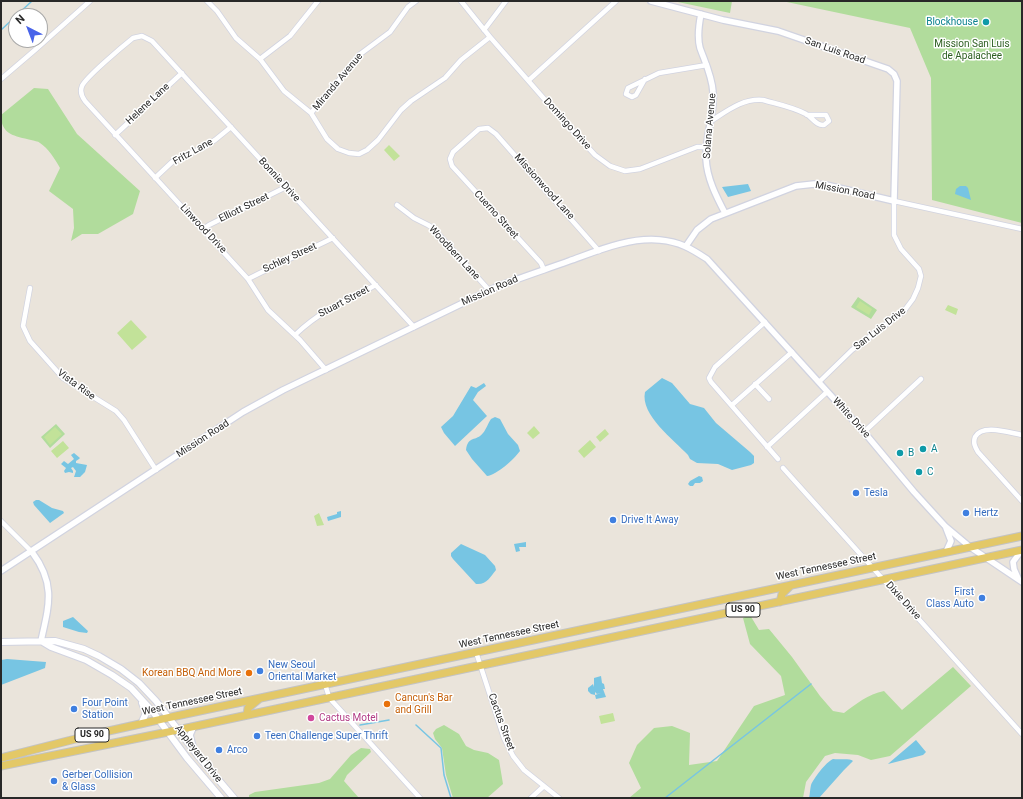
<!DOCTYPE html>
<style>
body{margin:0}
#map{position:relative;width:1023px;height:799px;overflow:hidden;background:#eae4db;font-family:Roboto,sans-serif}
canvas{display:block}
.frame{position:absolute;inset:0;border:2px solid #282828;pointer-events:none}
.north{position:absolute;left:8px;top:8px;width:40px;height:40px;box-sizing:border-box;background:#fff;border:1px solid #a9a9a9;border-radius:50%;rotate:318deg;font-size:11px;font-weight:700;line-height:16px;text-align:center;color:#282828}
.north::after{content:'';display:block;margin:auto;width:14px;height:18px;background:#4964e9;clip-path:polygon(50% 0,100% 100%,50% 72%,0 100%)}
</style>
<div id="map">
<canvas width="1023" height="799"></canvas>
<div class="frame"></div>
<div class="north">N</div>
</div>
<script>
const ctx = document.querySelector('canvas').getContext('2d');
ctx.lineJoin = 'round';
function fill(path, color) {
  ctx.fillStyle = color;
  ctx.fill(path, 'evenodd');
}
function strokePath(path, color, width, dash) {
  ctx.strokeStyle = color;
  ctx.lineWidth = width;
  ctx.lineCap = dash ? 'butt' : 'round';
  ctx.setLineDash(dash || []);
  ctx.stroke(path);
}
function label(font, color, halo, rows, align = 'center') {
  ctx.font = font + ' Roboto,sans-serif';
  ctx.lineWidth = 3;
  ctx.setLineDash([]);
  ctx.textBaseline = 'middle';
  ctx.strokeStyle = halo;
  ctx.fillStyle = color;
  for (const [text, x, y, turn = 0] of rows) {
    ctx.save();
    ctx.translate(x, y);
    ctx.rotate((+turn || 0) * Math.PI / 180);
    ctx.textAlign = isNaN(turn) ? turn : align;
    if (halo) ctx.strokeText(text, 0, 0);
    ctx.fillText(text, 0, 0);
    ctx.restore();
  }
}
const green = new Path2D(`
 M 673,1 L 732,1 L 730,13 Z
 M 782,1 L 1022,1 L 1022,223 L 932,200 L 931,78 L 910,28 Z
 M 34,88 L 48,89 L 77,134 L 140,191 L 133,214 L 98,234 L 82,234 L 71,241 L 74,228 L 73,209 L 49,191 L 60,168 C 55,159 48,148 40,143 C 38,141 34,141 31,140 C 15,136 1,135 1,115 Z
 M 858,297 L 877,310 L 871,319 L 851,307 Z
 M 56,424 L 65,434 L 50,448 L 41,437 Z
 M 750,615 L 759,630 L 769,629 L 792,657 L 820,696 L 833,711 L 844,713 C 856,704 868,694 884,691 L 902,710 L 953,667 L 971,686 L 890,756 L 871,760 L 858,755 L 835,753 L 825,756 L 806,782 L 803,798 L 629,798 L 641,788 L 629,763 L 637,745 L 654,728 L 672,726 L 690,733 L 689,765 L 717,761 L 754,706 L 785,695 L 781,676 L 750,644 L 743,618 Z
 M 444,725 L 459,734 L 466,746 L 474,750 L 488,753 L 499,760 L 503,784 L 487,798 L 453,798 L 446,775 L 442,748 L 435,739 L 433,733 L 436,729 Z
 M 361,748 L 370,749 L 371,752 L 347,775 L 344,781 L 359,798 L 249,798 L 249,795 L 255,792 L 319,783 L 330,779 L 351,755 Z`);
const pitch = new Path2D(`
 M 389,145 L 400,156 L 394,161 L 384,150 Z
 M 860,301 L 872,309 L 869,315 L 856,307 Z
 M 948,305 L 958,309 L 956,315 L 945,310 Z
 M 131,320 L 147,337 L 132,350 L 117,333 Z
 M 534,426 L 540,433 L 533,439 L 527,433 Z
 M 55,427 L 62,434 L 50,445 L 44,437 Z
 M 605,429 L 609,434 L 600,442 L 596,437 Z
 M 590,440 L 596,447 L 584,458 L 578,451 Z
 M 63,441 L 69,448 L 57,458 L 51,451 Z
 M 319,513 L 324,525 L 317,526 L 314,516 Z
 M 613,713 L 615,721 L 601,724 L 599,716 Z`);
const water = new Path2D(`
 M 748,184 L 751,191 L 728,197 L 722,187 Z
 M 960,186 L 966,186 L 968,188 L 971,200 L 955,194 L 956,189 Z
 M 662,378 L 672,383 L 690,404 L 704,408 L 716,423 L 750,452 L 754,456 L 754,463 L 751,465 L 732,470 L 718,464 L 697,463 L 690,459 L 688,455 C 674,440 640,415 645,392 Z
 M 484,383 L 486,386 L 478,392 L 473,400 L 487,416 L 455,446 L 444,433 L 441,427 L 453,416 L 471,386 L 476,388 Z
 M 495,417 L 500,419 L 508,434 L 518,445 L 520,451 C 514,459 497,475 487,476 L 472,459 L 466,450 C 468,435 476,442 483,433 C 486,430 488,423 491,419 Z
 M 74,453 L 80,458 L 79,459 L 76,461 L 76,463 L 87,465 L 85,472 L 80,477 L 74,477 L 76,471 L 73,467 L 71,468 L 73,471 L 73,473 L 69,472 L 65,473 L 64,471 L 66,468 L 61,464 L 64,461 L 68,464 L 74,459 L 71,455 Z
 M 699,476 L 702,477 L 703,481 L 700,483 L 695,483 L 693,486 L 690,486 L 688,484 L 690,481 Z
 M 36,500 L 39,500 L 52,508 L 63,511 L 64,513 L 50,523 L 34,505 L 33,502 Z
 M 341,511 L 341,517 L 328,521 L 327,517 L 337,514 L 337,512 Z
 M 526,542 L 526,547 L 519,547 L 520,551 L 516,552 L 514,544 Z
 M 461,544 L 485,555 L 495,566 L 496,570 C 490,577 487,585 476,584 L 453,559 L 451,556 L 451,553 Z
 M 73,617 L 88,631 L 87,633 L 79,632 L 63,627 L 63,621 Z
 M 7,659 L 46,662 L 45,668 L 1,685 L 1,660 Z
 M 601,676 L 602,683 L 604,684 L 605,689 L 603,689 L 606,697 L 596,699 L 595,695 L 601,693 L 597,694 L 595,692 L 595,695 L 591,694 L 588,691 L 588,688 L 593,684 L 594,687 L 594,678 Z
 M 916,740 L 926,752 L 923,755 L 888,764 L 889,763 Z
 M 833,759 C 839,760 850,758 853,761 L 844,770 L 819,798 L 809,798 C 810,794 810,789 811,785 C 814,778 826,762 833,759 Z`);
const stream = new Path2D(`
 M 1,30 L 32,1
 M 360,725 L 389,720
 M 416,725 L 441,748 L 444,775 L 451,798
 M 665,798 L 811,684`);
const minor = new Path2D(`
 M 207,1 L 217,11 L 236,38 L 260,59 L 284,91 L 311,113 L 327,139 L 338,149 L 349,153 L 359,154 L 367,150 L 378,140 L 401,110 L 411,101 L 445,78 L 461,60 L 490,37
 M 461,1 L 490,37 L 546,101 L 595,155 L 610,166 L 625,171 L 640,169 L 697,147 L 707,147
 M 484,30 L 506,1
 M 260,59 L 290,36 L 318,1
 M 1,79 L 35,50 L 90,1
 M 645,79 L 636,95 L 632,97 L 626,94 L 628,88 L 659,73 L 707,65
 M 529,80 L 616,1
 M 311,113 L 339,80 L 359,55 L 390,32 L 408,7 L 416,1
 M 711,121 C 727,111 743,98 763,100 C 777,104 793,107 806,114 C 812,117 816,126 824,125 L 829,121 L 826,115 L 807,115
 M 115,135 L 182,73
 M 155,178 L 172,162 L 204,147 L 215,140 L 231,127
 M 397,205 L 414,218 L 428,225 L 433,228 L 489,290
 M 203,229 L 209,225 L 286,187
 M 544,270 L 541,263 L 452,166 L 450,159 L 453,152 L 479,129 L 488,128 L 496,134 L 599,251
 M 248,279 L 260,273 L 333,238
 M 30,288 L 23,326 L 30,341 L 63,378 L 116,411 L 124,420 L 156,470
 M 765,322 L 715,367 L 709,378 L 711,382 L 778,459
 M 295,335 C 320,311 346,300 376,285
 M 326,370 L 300,340 L 268,310 L 248,279 L 85,101 C 82,97 80,91 82,86 C 86,77 123,46 133,38 L 142,36 L 152,41 L 414,327
 M 819,382 L 852,350 L 904,311 L 913,299 L 918,288 L 921,276 L 919,269 L 901,249 L 894,235 L 894,201 L 1022,229
 M 755,384 L 769,399
 M 732,405 L 792,352
 M 864,432 L 921,379
 M 1022,435 C 1010,433 982,423 975,437 C 973,443 975,447 978,452 L 1022,501
 M 767,447 L 827,392
 M 783,468 L 1022,734
 M 1,521 L 32,552
 M 476,652 L 504,738 L 513,756 L 524,770 L 559,798
 M 325,684 L 329,697 L 333,702 L 420,798
 M 531,798 L 544,786`);
const tertiary = new Path2D(`
 M 651,1 L 723,20 L 778,31 L 888,69 L 894,74 L 897,81 L 894,201 L 826,185 L 814,184 L 796,186 L 711,219 L 697,230 L 686,246
 M 701,14 C 699,24 697,37 700,48 C 705,62 712,76 713,92 C 715,114 705,136 706,159 C 707,178 716,196 725,213
 M 946,528 L 951,541 L 946,552
 M 32,552 C 56,584 49,605 41,641
 M 1,571 L 243,412 L 283,390 L 494,288 C 519,278 544,270 569,261 C 597,251 629,237 660,240 C 680,242 690,248 707,259 L 864,432 L 914,492 L 945,526 L 970,547 L 1022,582
 M 1018,578 L 1014,569 L 1013,562 L 1021,551
 M 193,747 L 190,735 L 194,726`);
const secondary = new Path2D(`
 M 41,641 L 51,647 L 86,660 L 112,675 L 131,688 L 153,712 L 187,758 L 221,798
 M 1,642 L 55,641 L 84,649 L 99,656 L 121,669 L 139,683 L 156,701 L 199,757 L 234,798
 M 141,724 L 146,713 L 142,703`);
const primary = new Path2D(`
 M 780,602 L 782,594 L 791,585
 M 247,715 L 248,708 L 259,699
 M 1,758 L 95,734 L 176,716 L 1022,536
 M 1,766 L 168,732 L 1022,550`);
const markers = [
 [986,22,4,"#0f9aa8"],
 [923,449,4,"#0f9aa8"],
 [900,453,4,"#0f9aa8"],
 [919,472,4,"#0f9aa8"],
 [856,493,4,"#3f7fe0"],
 [966,513,4,"#3f7fe0"],
 [613,520,4,"#3f7fe0"],
 [982,598,4,"#3f7fe0"],
 [260,671,4,"#3f7fe0"],
 [249,673,4,"#e8710a"],
 [387,704,4,"#e8710a"],
 [74,709,4,"#3f7fe0"],
 [311,718,4,"#d1479c"],
 [257,736,4,"#3f7fe0"],
 [219,750,4,"#3f7fe0"],
 [54,781,4,"#3f7fe0"]
];
const shields = [
 [743,610,34],
 [92,735,34]
];
const shieldNames = [
 ["US 90",743,610],
 ["US 90",92,735]
];
const cultureNames = [
 ["Blockhouse",978,22,"right"],
 ["A",931,449],
 ["B",908,453],
 ["C",927,472]
];
const parkNames = [
 ["Mission San Luis",972,44],
 ["de Apalachee",972,56]
];
const streetNames = [
 ["San Luis Road",835,51,19],
 ["Miranda Avenue",338,82,-50],
 ["Helene Lane",148,104,-43],
 ["Domingo Drive",567,124,48],
 ["Solana Avenue",710,126,-85],
 ["Fritz Lane",193,152,-29],
 ["Bonnie Drive",279,180,47],
 ["Missionwood Lane",544,187,48],
 ["Mission Road",845,191,11],
 ["Elliott Street",244,208,-26],
 ["Cuerno Street",496,215,48],
 ["Linwood Drive",203,229,47],
 ["Woodbern Lane",454,253,47],
 ["Schley Street",290,258,-25],
 ["Mission Road",490,291,-24],
 ["Stuart Street",344,302,-28],
 ["San Luis Drive",880,329,-38],
 ["Vista Rise",76,385,36],
 ["White Drive",851,418,48],
 ["Mission Road",203,439,-33],
 ["West Tennessee Street",826,567,-12],
 ["Dixie Drive",903,601,48],
 ["West Tennessee Street",509,635,-12],
 ["West Tennessee Street",192,702,-12],
 ["Cactus Street",501,722,70],
 ["Appleyard Drive",198,754,52]
];
const shopNames = [
 ["Tesla",864,493],
 ["Hertz",974,513],
 ["Drive It Away",621,520],
 ["First",974,592,"right"],
 ["Class Auto",974,604,"right"],
 ["New Seoul",268,665],
 ["Oriental Market",268,677],
 ["Four Point",82,703],
 ["Station",82,715],
 ["Teen Challenge Super Thrift",265,736],
 ["Arco",227,750],
 ["Gerber Collision",62,775],
 ["& Glass",62,787]
];
const foodNames = [
 ["Korean BBQ And More",241,673],
 ["Cancun's Bar",395,698,"left"],
 ["and Grill",395,710,"left"]
];
const hotelNames = [
 ["Cactus Motel",319,718]
];
fill(green, '#b1dc9c');
fill(pitch, '#c2e299');
fill(water, '#77c5e3');
strokePath(stream, '#77c5e3', 1.5);
strokePath(minor, '#d1d3e0', 6);
strokePath(tertiary, '#d1d3e0', 8);
strokePath(secondary, '#d1d3e0', 8);
strokePath(primary, '#c3c3c3', 9);
strokePath(minor, '#fff', 4.5);
strokePath(tertiary, '#fff', 5.5);
strokePath(secondary, '#fff', 6);
strokePath(primary, '#e3c867', 7);
for (const [x, y, r, color] of markers) {
  const dot = new Path2D();
  dot.arc(x, y, r, 0, 2 * Math.PI);
  ctx.fillStyle = color;
  ctx.fill(dot);
  strokePath(dot, '#fff', 1.5);
}
for (const [x, y, w] of shields) {
  const box = new Path2D();
  box.roundRect(x - w / 2, y - 7, w, 14, 3);
  ctx.fillStyle = '#fff';
  ctx.fill(box);
  strokePath(box, '#282828', 1);
}
label('bold 9px', '#282828', null, shieldNames);
label('10px', '#0d838f', '#fff', cultureNames, 'left');
label('10px', '#2c5e20', '#fff', parkNames);
label('10px', '#282828', '#fff', streetNames);
label('10px', '#366cbe', '#fff', shopNames, 'left');
label('10px', '#c56008', '#fff', foodNames, 'right');
label('10px', '#b23c85', '#fff', hotelNames, 'left');
</script>
